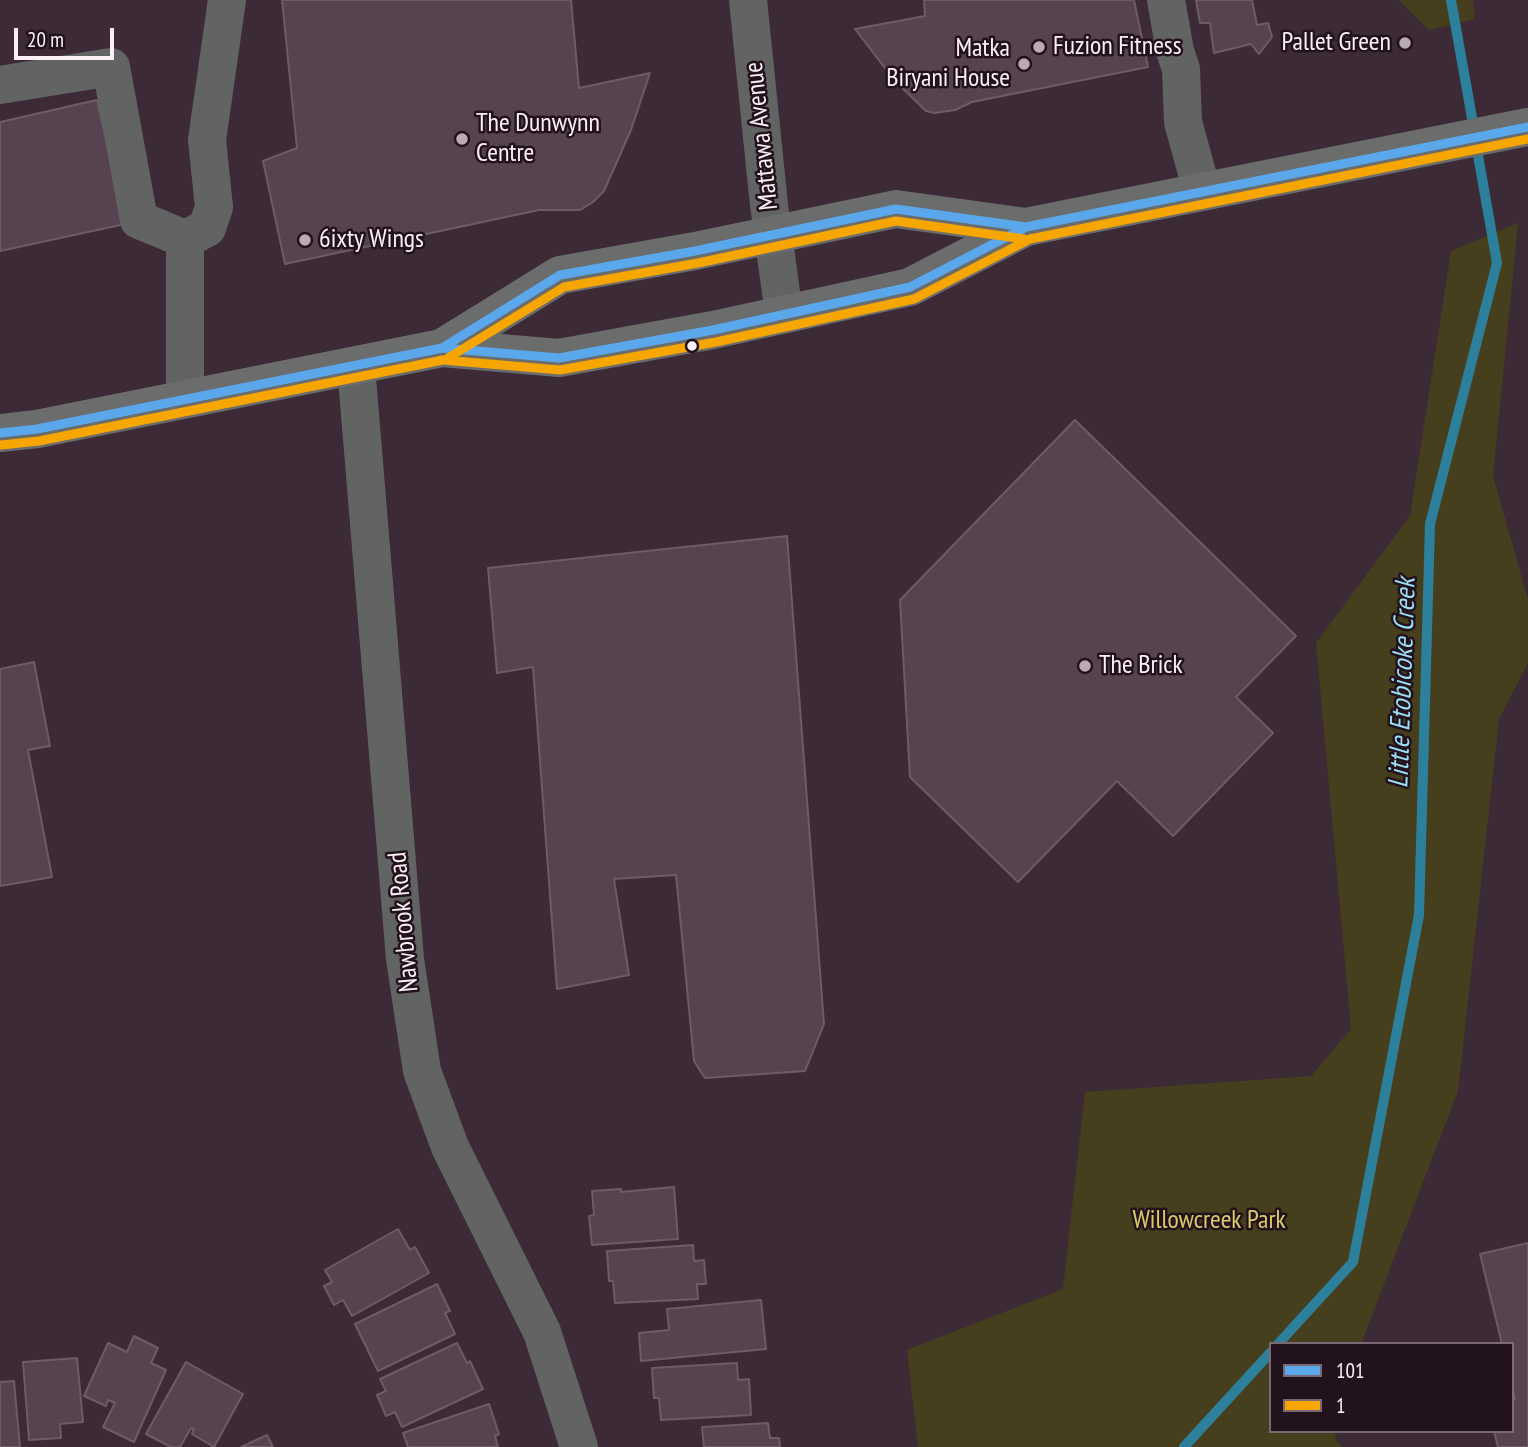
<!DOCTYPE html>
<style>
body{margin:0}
#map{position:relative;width:1528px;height:1447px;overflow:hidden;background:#3c2b36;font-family:"PT Sans Narrow",sans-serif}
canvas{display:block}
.legend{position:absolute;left:1269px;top:1342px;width:245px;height:91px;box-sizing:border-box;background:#22121c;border:2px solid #7a6a74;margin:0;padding:9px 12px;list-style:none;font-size:21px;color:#fdeff7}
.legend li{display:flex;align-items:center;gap:14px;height:35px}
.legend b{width:35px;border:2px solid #7a6a74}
.scale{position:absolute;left:14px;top:28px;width:100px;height:32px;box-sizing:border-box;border:4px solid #fdeff7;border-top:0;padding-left:9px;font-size:21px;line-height:24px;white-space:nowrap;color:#fdeff7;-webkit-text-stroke:5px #22121c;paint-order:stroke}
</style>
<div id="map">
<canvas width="1528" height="1447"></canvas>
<ul class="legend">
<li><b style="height:9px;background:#5aa8eb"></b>101</li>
<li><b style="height:9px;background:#f7a600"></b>1</li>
</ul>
<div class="scale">20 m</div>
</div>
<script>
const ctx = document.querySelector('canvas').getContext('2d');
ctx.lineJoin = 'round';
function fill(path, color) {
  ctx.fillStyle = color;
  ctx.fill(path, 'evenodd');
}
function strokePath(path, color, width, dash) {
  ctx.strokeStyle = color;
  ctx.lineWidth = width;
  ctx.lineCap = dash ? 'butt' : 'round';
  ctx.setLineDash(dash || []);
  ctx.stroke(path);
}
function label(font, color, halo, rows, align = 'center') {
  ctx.font = font + ' "PT Sans Narrow",sans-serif';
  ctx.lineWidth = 5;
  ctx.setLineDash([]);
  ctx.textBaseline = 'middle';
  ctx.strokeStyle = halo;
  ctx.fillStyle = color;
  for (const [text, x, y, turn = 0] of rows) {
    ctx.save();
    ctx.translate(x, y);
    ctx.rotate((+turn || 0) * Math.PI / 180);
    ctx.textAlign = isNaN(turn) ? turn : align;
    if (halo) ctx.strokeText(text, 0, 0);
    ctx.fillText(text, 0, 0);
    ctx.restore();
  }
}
const green = new Path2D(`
 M 1399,0 L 1473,0 L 1475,19 L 1429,30 Z
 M 1518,223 L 1493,476 L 1528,599 L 1528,663 L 1499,719 L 1458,1091 L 1361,1344 L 1271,1344 L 1271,1431 L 1337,1431 L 1335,1439 L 1342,1447 L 918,1447 L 907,1350 L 1063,1289 L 1085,1092 L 1311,1076 L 1351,1029 L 1316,643 L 1410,516 L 1451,251 Z`);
const stream = new Path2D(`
 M 1451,0 L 1474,129
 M 1278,1344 L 1353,1262 L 1419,915 L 1430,524 L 1497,263 L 1476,144
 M 1184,1447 L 1271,1352`);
const building = new Path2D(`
 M 282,0 L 571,0 L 579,88 L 650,73 L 631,130 L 604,191 L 593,202 L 580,210 L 539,210 L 285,264 L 263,161 L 297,148 Z
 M 924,0 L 1134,0 L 1148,67 L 972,102 L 955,110 L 935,113 L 926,111 L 895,81 L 855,29 L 925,16 Z
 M 1196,0 L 1252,0 L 1257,25 L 1268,23 L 1272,37 L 1259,54 L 1251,44 L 1214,53 L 1210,23 L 1200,23 Z
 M 97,100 L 125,224 L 0,251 L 0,122 Z
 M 1075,420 L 1296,636 L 1236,697 L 1273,733 L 1173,836 L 1117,781 L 1018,882 L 910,777 L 900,600 Z
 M 787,536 L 824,1024 L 805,1071 L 705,1078 L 694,1061 L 676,875 L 614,879 L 629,975 L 557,989 L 533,667 L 497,673 L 488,568 Z
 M 34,662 L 50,746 L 28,750 L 52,877 L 0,886 L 0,669 Z
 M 674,1187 L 678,1239 L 592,1245 L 589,1216 L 594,1215 L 592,1191 L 621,1189 L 621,1192 Z
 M 398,1229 L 410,1250 L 415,1247 L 429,1273 L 352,1316 L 343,1300 L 334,1305 L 324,1286 L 332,1282 L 325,1270 Z
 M 1528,1243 L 1528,1447 L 1498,1447 L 1494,1431 L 1512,1431 L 1512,1399 L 1515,1399 L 1512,1386 L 1512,1344 L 1502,1344 L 1480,1254 Z
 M 693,1245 L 694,1261 L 704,1260 L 706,1284 L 697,1284 L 698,1299 L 615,1303 L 613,1281 L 609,1281 L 607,1251 Z
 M 437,1284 L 450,1311 L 445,1313 L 455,1334 L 378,1371 L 355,1324 Z
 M 761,1300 L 766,1349 L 641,1361 L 639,1333 L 669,1330 L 667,1309 Z
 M 134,1336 L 158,1348 L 151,1363 L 166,1370 L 134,1442 L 103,1427 L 115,1403 L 108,1400 L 106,1406 L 84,1396 L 108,1343 L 127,1352 Z
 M 457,1343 L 467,1363 L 470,1361 L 483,1389 L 402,1427 L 395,1412 L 386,1416 L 377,1395 L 386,1391 L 380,1379 Z
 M 77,1358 L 83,1422 L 60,1424 L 61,1438 L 29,1440 L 23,1362 Z
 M 186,1362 L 243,1394 L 214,1447 L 192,1434 L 194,1429 L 191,1428 L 180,1447 L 171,1447 L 146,1434 Z
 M 737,1363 L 738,1380 L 749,1379 L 751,1415 L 661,1420 L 659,1398 L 654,1398 L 652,1368 Z
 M 14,1381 L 20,1447 L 0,1447 L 0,1382 Z
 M 489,1404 L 499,1434 L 495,1436 L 498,1447 L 408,1447 L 403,1433 Z
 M 768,1423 L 770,1438 L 779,1438 L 780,1447 L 704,1447 L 702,1427 Z
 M 267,1435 L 273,1447 L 241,1447 Z`);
const minor = new Path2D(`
 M 748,0 L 769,205 L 784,314
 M 1166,0 L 1175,51 L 1181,69 L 1183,122 L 1202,191
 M 0,85 L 111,67 L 139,220 L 185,239 L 207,228 L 214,207 L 207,140 L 227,0
 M 185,239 L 185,398
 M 356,366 L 405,959 L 422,1071 L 450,1147 L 542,1332 L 579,1447`);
const major = new Path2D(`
 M 442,348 L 560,275 L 695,251 L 896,209 L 1026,227
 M 0,433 L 37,429 L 442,348 L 559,358 L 713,330 L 910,287 L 1026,227 L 1528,127`);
const bus1 = new Path2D(`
 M 423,352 L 442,348 L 559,358 L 713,330 L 910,287 L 1026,227 L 1040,224
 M 0,433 L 37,429 L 442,348 L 560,275 L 695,251 L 896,209 L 1026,227 L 1528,127`);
const bus2 = new Path2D(`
 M 448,358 L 564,287 L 698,263 L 896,221 L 1024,239
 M 1,445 L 39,441 L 443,360 L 560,370 L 716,342 L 914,299 L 1030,239 L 1528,139`);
const markers = [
 [1405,43,7,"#b9aab3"],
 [1039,47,7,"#b9aab3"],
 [1024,64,7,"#b9aab3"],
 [462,139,7,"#b9aab3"],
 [305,240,7,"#b9aab3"],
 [692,346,6,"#fdeff7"],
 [1085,666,7,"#b9aab3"]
];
const poiNames = [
 ["Pallet Green",1391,43,"right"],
 ["Fuzion Fitness",1053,47],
 ["Matka",1010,49,"right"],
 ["Biryani House",1010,79,"right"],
 ["The Dunwynn",476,124],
 ["Centre",476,154],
 ["6ixty Wings",319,240],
 ["The Brick",1099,666]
];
const streetNames = [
 ["Mattawa Avenue",762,136,-96],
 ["Nawbrook Road",404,922,-95]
];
const parkNames = [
 ["Willowcreek Park",1209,1221]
];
const waterNames = [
 ["Little Etobicoke Creek",1403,683,-88]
];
fill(green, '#463f1e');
strokePath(stream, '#2d809b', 10);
fill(building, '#56434f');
strokePath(building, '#6b5c65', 2);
strokePath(minor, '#616462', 38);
strokePath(major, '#6b6c6c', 38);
strokePath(bus1, '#5aa8eb', 9);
strokePath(bus2, '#f7a600', 9);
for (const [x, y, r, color] of markers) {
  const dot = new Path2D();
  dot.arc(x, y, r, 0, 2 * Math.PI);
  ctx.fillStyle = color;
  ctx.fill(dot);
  strokePath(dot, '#22121c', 2.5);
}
label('26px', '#fdeff7', '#22121c', poiNames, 'left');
label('26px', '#fdeff7', '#22121c', streetNames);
label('26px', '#d9cc66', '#22121c', parkNames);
label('italic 28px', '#9addf4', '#22121c', waterNames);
</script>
